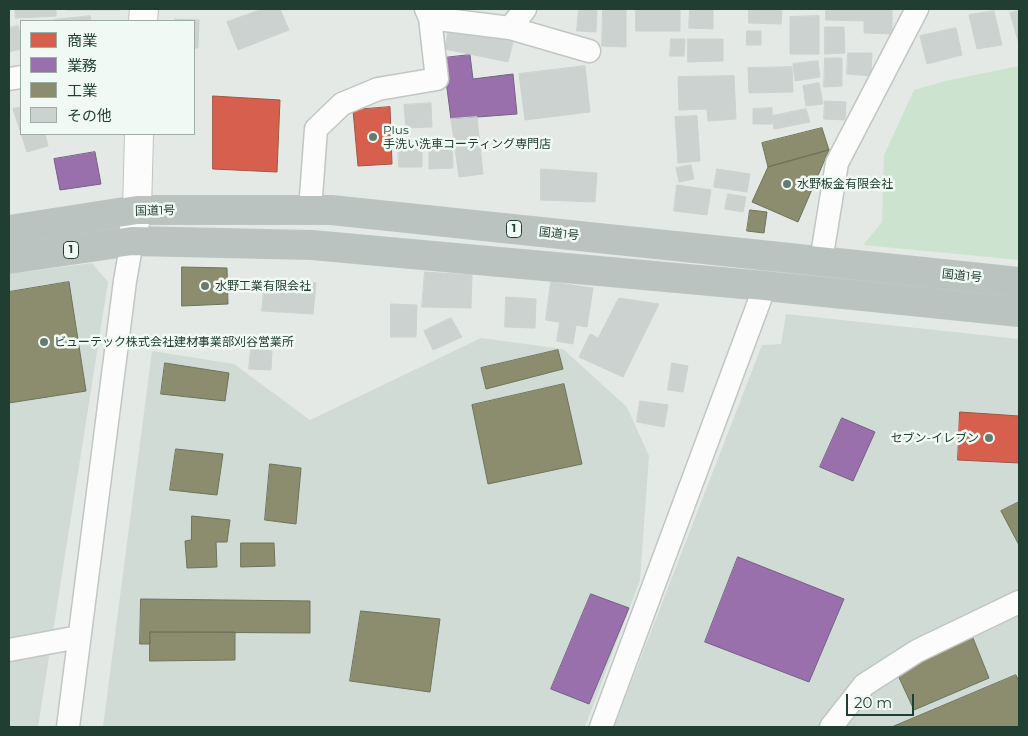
<!DOCTYPE html>
<meta charset="utf-8">
<style>
body{margin:0}
#map{position:relative;width:1028px;height:736px;overflow:hidden;background:#e4e9e6;font-family:Montserrat,"Noto Sans JP",sans-serif}
canvas{display:block}
.frame{position:absolute;inset:0;border:10px solid #203e31;pointer-events:none}
.legend{position:absolute;left:20px;top:20px;width:175px;height:115px;box-sizing:border-box;background:#f1f9f4;border:1px solid #9daea6;margin:0;padding:6px 9px;list-style:none;font-size:15px;color:#203e31}
.legend li{display:flex;align-items:center;gap:10px;height:25px}
.legend b{width:25px;border:1px solid #9daea6}
.scale{position:absolute;left:846px;top:694px;width:68px;height:22px;box-sizing:border-box;border:2px solid #203e31;border-top:0;padding-left:6px;font-size:15px;line-height:18px;white-space:nowrap;color:#203e31;-webkit-text-stroke:4px #f1f9f4;paint-order:stroke}
</style>
<div id="map">
<canvas width="1028" height="736"></canvas>
<div class="frame"></div>
<ul class="legend">
<li><b style="height:14px;background:#d6604d"></b>商業</li>
<li><b style="height:14px;background:#9970ab"></b>業務</li>
<li><b style="height:14px;background:#8c8c6e"></b>工業</li>
<li><b style="height:14px;background:#ccd2cf"></b>その他</li>
</ul>
<div class="scale">20 m</div>
</div>
<script>
const ctx = document.querySelector('canvas').getContext('2d');
ctx.lineJoin = 'round';
function fill(path, color) {
  ctx.fillStyle = color;
  ctx.fill(path, 'evenodd');
}
function strokePath(path, color, width, dash) {
  ctx.strokeStyle = color;
  ctx.lineWidth = width;
  ctx.lineCap = dash ? 'butt' : 'round';
  ctx.setLineDash(dash || []);
  ctx.stroke(path);
}
function label(font, color, halo, rows, align = 'center') {
  ctx.font = font + ' Montserrat,"Noto Sans JP",sans-serif';
  ctx.lineWidth = 5;
  ctx.setLineDash([]);
  ctx.textBaseline = 'middle';
  ctx.strokeStyle = halo;
  ctx.fillStyle = color;
  for (const [text, x, y, turn = 0] of rows) {
    ctx.save();
    ctx.translate(x, y);
    ctx.rotate((+turn || 0) * Math.PI / 180);
    ctx.textAlign = isNaN(turn) ? turn : align;
    if (halo) ctx.strokeText(text, 0, 0);
    ctx.fillText(text, 0, 0);
    ctx.restore();
  }
}
const built = new Path2D(`
 M 92,263 L 108,282 L 38,727 L 9,727 L 9,274 Z
 M 786,314 L 1019,339 L 1019,727 L 614,727 L 762,345 L 781,344 Z
 M 481,338 L 563,349 L 627,407 L 649,456 L 640,580 L 585,727 L 103,727 L 152,351 L 234,364 L 310,420 Z`);
const green = new Path2D(`
 M 1019,66 L 1019,260 L 863,245 L 882,222 L 884,155 L 914,90 L 945,81 Z`);
const shops = new Path2D(`
 M 213,96 L 280,100 L 277,172 L 213,169 Z
 M 390,107 L 392,164 L 358,166 L 353,110 Z
 M 960,412 L 1019,416 L 1019,463 L 958,460 Z`);
const offices = new Path2D(`
 M 470,55 L 473,79 L 513,74 L 517,114 L 451,119 L 443,58 Z
 M 95,152 L 101,184 L 60,190 L 54,159 Z
 M 842,418 L 875,432 L 853,481 L 820,467 Z
 M 738,557 L 844,599 L 809,682 L 705,642 Z
 M 591,594 L 629,608 L 589,704 L 551,689 Z`);
const industry = new Path2D(`
 M 822,128 L 829,150 L 768,167 L 762,143 Z
 M 829,150 L 798,222 L 752,202 L 768,167 Z
 M 750,210 L 767,212 L 764,233 L 747,231 Z
 M 182,267 L 227,268 L 228,304 L 182,306 Z
 M 69,282 L 86,391 L 9,403 L 9,292 Z
 M 558,350 L 563,369 L 486,389 L 481,368 Z
 M 165,363 L 229,373 L 225,401 L 161,394 Z
 M 564,384 L 582,464 L 488,484 L 472,405 Z
 M 176,449 L 223,454 L 217,495 L 170,490 Z
 M 270,464 L 301,468 L 296,524 L 265,520 Z
 M 1019,502 L 1019,545 L 1001,511 Z
 M 192,516 L 230,520 L 227,542 L 216,542 L 217,567 L 187,568 L 185,541 L 191,540 Z
 M 241,543 L 274,543 L 275,566 L 241,567 Z
 M 141,599 L 310,601 L 310,633 L 150,632 L 150,644 L 140,644 Z
 M 361,611 L 440,619 L 430,692 L 350,681 Z
 M 150,632 L 235,632 L 235,660 L 150,661 Z
 M 973,638 L 989,678 L 914,710 L 896,671 Z
 M 1016,675 L 1019,682 L 1019,727 L 892,727 Z`);
const building = new Path2D(`
 M 15,9 L 56,9 L 56,16 L 16,18 Z
 M 66,9 L 120,9 L 120,10 L 66,10 Z
 M 263,9 L 280,9 L 289,30 L 238,50 L 227,22 Z
 M 579,9 L 597,9 L 596,32 L 577,31 Z
 M 603,9 L 626,9 L 626,47 L 602,46 Z
 M 636,9 L 680,9 L 680,31 L 636,31 Z
 M 690,9 L 713,9 L 713,29 L 689,28 Z
 M 749,9 L 782,9 L 781,24 L 749,23 Z
 M 826,9 L 892,9 L 892,34 L 864,33 L 864,21 L 826,20 Z
 M 994,11 L 1002,45 L 977,49 L 969,15 Z
 M 1019,11 L 1019,44 L 1010,13 Z
 M 90,16 L 91,21 L 54,21 L 54,20 Z
 M 819,16 L 819,54 L 790,54 L 790,17 Z
 M 175,19 L 199,20 L 198,48 L 194,48 L 194,21 L 175,21 Z
 M 18,26 L 21,37 L 21,49 L 9,52 L 9,28 Z
 M 825,27 L 844,27 L 845,53 L 825,54 Z
 M 449,28 L 513,42 L 508,62 L 445,49 Z
 M 956,28 L 962,55 L 927,64 L 920,36 Z
 M 747,31 L 761,31 L 761,45 L 747,45 Z
 M 671,39 L 685,39 L 684,56 L 670,56 Z
 M 688,39 L 723,39 L 723,61 L 688,62 Z
 M 848,53 L 872,53 L 871,76 L 847,74 Z
 M 825,58 L 842,58 L 842,86 L 824,87 Z
 M 818,61 L 820,77 L 795,81 L 793,64 Z
 M 585,66 L 590,112 L 525,120 L 519,74 Z
 M 792,67 L 793,92 L 749,93 L 748,68 Z
 M 734,76 L 736,119 L 708,121 L 707,109 L 679,110 L 678,77 Z
 M 819,83 L 823,104 L 806,106 L 803,86 Z
 M 825,101 L 846,102 L 845,120 L 824,119 Z
 M 431,103 L 432,127 L 406,128 L 404,105 Z
 M 21,107 L 21,134 L 45,134 L 48,146 L 27,152 L 13,109 Z
 M 772,108 L 772,124 L 753,124 L 753,109 Z
 M 806,109 L 810,122 L 774,129 L 772,116 Z
 M 697,116 L 700,161 L 678,163 L 675,117 Z
 M 477,117 L 483,174 L 459,177 L 451,119 Z
 M 398,140 L 422,140 L 422,167 L 399,167 Z
 M 452,140 L 453,168 L 429,169 L 429,141 Z
 M 691,165 L 694,179 L 679,182 L 676,168 Z
 M 541,169 L 597,173 L 595,202 L 541,200 Z
 M 717,169 L 750,174 L 747,192 L 714,187 Z
 M 677,185 L 711,190 L 707,215 L 674,211 Z
 M 728,194 L 746,197 L 743,212 L 725,209 Z
 M 425,272 L 472,275 L 471,308 L 422,307 Z
 M 265,280 L 316,283 L 313,314 L 262,311 Z
 M 551,282 L 593,288 L 587,327 L 546,320 Z
 M 506,297 L 536,299 L 535,328 L 505,327 Z
 M 619,298 L 659,304 L 623,377 L 579,357 L 590,334 L 598,338 Z
 M 391,304 L 417,305 L 416,337 L 391,337 Z
 M 451,318 L 462,337 L 433,350 L 424,331 Z
 M 560,322 L 576,325 L 573,344 L 557,341 Z
 M 251,349 L 272,351 L 271,370 L 249,369 Z
 M 672,363 L 688,366 L 683,392 L 668,390 Z
 M 640,401 L 668,405 L 664,427 L 637,422 Z`);
const street = new Path2D(`
 M 426,9 L 430,18 L 510,28 L 525,9
 M 510,28 L 589,51
 M 9,79 L 21,77
 M 310,210 L 316,129 L 342,104 L 378,89 L 437,79 L 430,18
 M 821,261 L 837,163 L 917,9
 M 9,650 L 79,637
 M 68,727 L 125,281 L 132,241
 M 601,727 L 765,286
 M 831,727 L 864,685 L 917,651 L 1019,602`);
const secondary = new Path2D(`
 M 143,21 L 144,9
 M 132,241 L 137,210 L 139,134`);
const highway = new Path2D(`
 M 9,230 L 137,210 L 331,210 L 1019,282
 M 9,259 L 132,241 L 312,245 L 765,286 L 1019,312`);
const markers = [
 [373,137,5,"#657a70"],
 [787,184,5,"#657a70"],
 [205,286,5,"#657a70"],
 [44,342,5,"#657a70"],
 [989,438,5,"#657a70"]
];
const shields = [
 [514,229,15],
 [71,250,15]
];
const shieldNames = [
 ["1",514,229],
 ["1",71,250]
];
const poiNames = [
 ["Plus",383,130],
 ["手洗い洗車コーティング専門店",383,144],
 ["水野板金有限会社",797,184],
 ["水野工業有限会社",215,286],
 ["ビューテック株式会社建材事業部刈谷営業所",54,342],
 ["セブン-イレブン",979,438,"right"]
];
const streetNames = [
 ["国道1号",155,211,-1],
 ["国道1号",559,234,6],
 ["国道1号",962,276,6]
];
fill(built, '#d1dbd5');
fill(green, '#cce4cf');
fill(shops, '#d6604d');
strokePath(shops, '#9f5645', 1);
fill(offices, '#9970ab');
strokePath(offices, '#756186', 1);
fill(industry, '#8c8c6e');
strokePath(industry, '#6c755c', 1);
fill(building, '#ccd2cf');
strokePath(building, '#ccd2cf', 1);
strokePath(street, '#c1c6c3', 25);
strokePath(secondary, '#bdc5c1', 30);
strokePath(highway, '#bcc5c1', 30);
strokePath(street, '#fbfcfb', 22);
strokePath(secondary, '#fbfcfb', 28);
strokePath(highway, '#bac3bf', 28);
for (const [x, y, r, color] of markers) {
  const dot = new Path2D();
  dot.arc(x, y, r, 0, 2 * Math.PI);
  ctx.fillStyle = color;
  ctx.fill(dot);
  strokePath(dot, '#f1f9f4', 2);
}
for (const [x, y, w] of shields) {
  const box = new Path2D();
  box.roundRect(x - w / 2, y - 8.5, w, 17, 4);
  ctx.fillStyle = '#f1f9f4';
  ctx.fill(box);
  strokePath(box, '#203e31', 1);
}
label('bold 11px', '#203e31', null, shieldNames);
label('12px', '#203e31', '#f1f9f4', poiNames, 'left');
label('12px', '#203e31', '#f1f9f4', streetNames);
</script>
